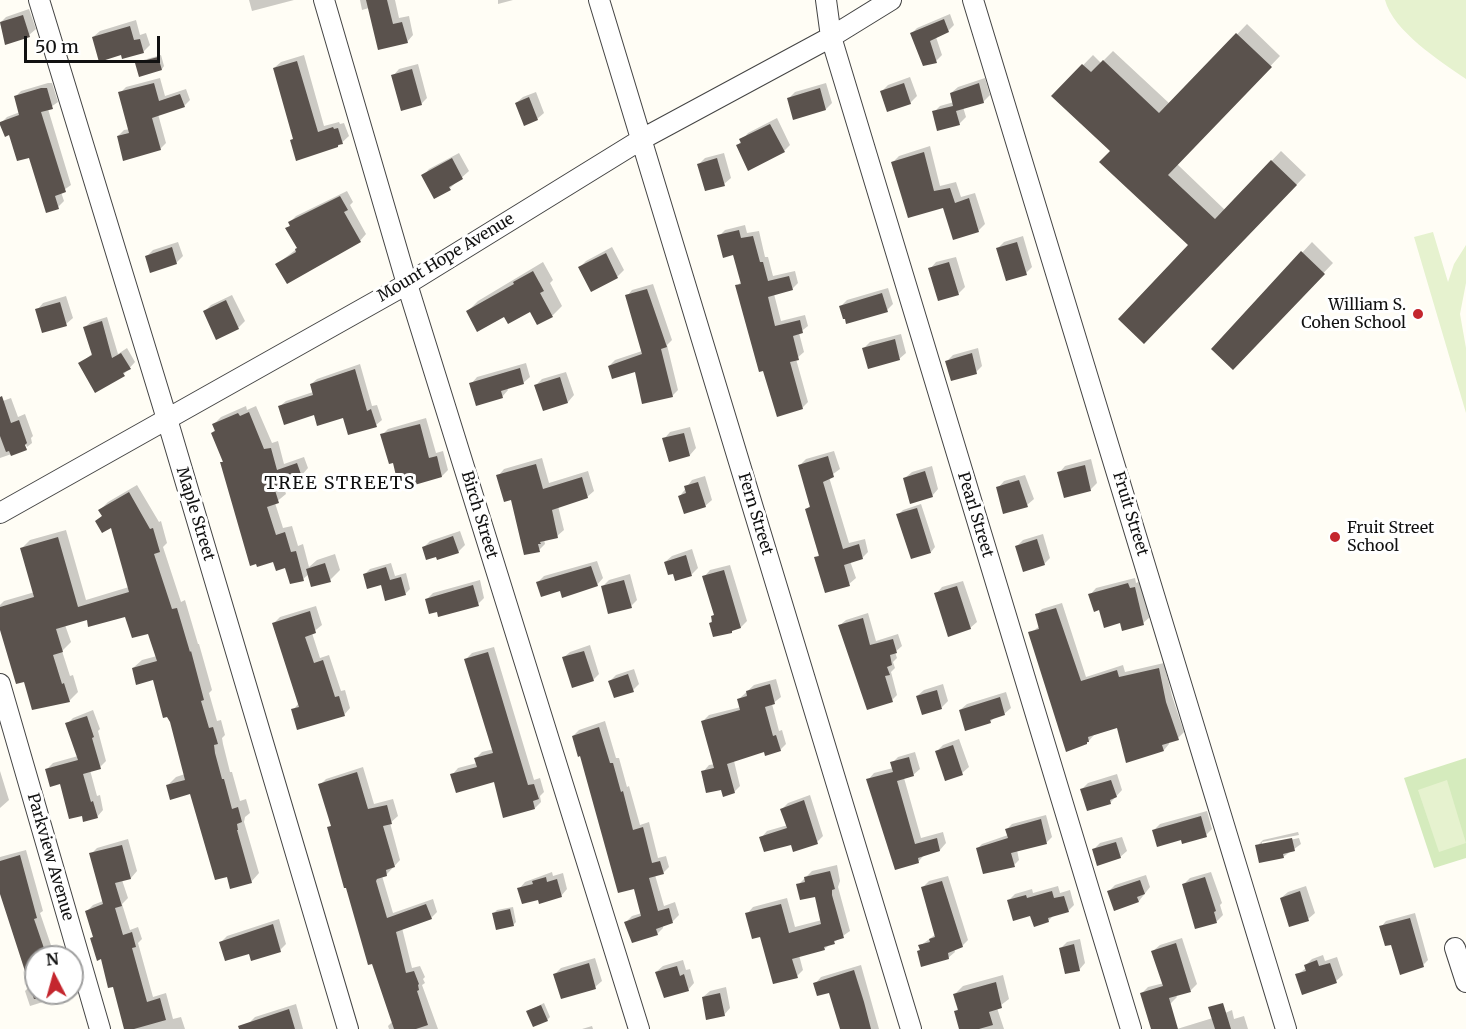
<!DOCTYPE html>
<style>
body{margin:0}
#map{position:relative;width:1466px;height:1029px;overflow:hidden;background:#fffdf5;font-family:Merriweather,serif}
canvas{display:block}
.north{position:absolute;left:24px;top:945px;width:60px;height:60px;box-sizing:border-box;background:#fff;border:2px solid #a0a0a0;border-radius:50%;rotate:354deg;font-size:16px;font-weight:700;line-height:24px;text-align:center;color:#111}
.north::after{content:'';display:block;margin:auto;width:21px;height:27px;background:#c4262e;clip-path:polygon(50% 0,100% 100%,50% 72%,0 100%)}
.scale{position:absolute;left:24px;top:36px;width:136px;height:27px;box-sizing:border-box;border:3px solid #111;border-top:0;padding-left:8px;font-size:18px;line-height:21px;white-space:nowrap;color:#111;-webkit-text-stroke:4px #fff;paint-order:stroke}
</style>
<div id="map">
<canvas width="1466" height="1029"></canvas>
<div class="north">N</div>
<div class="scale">50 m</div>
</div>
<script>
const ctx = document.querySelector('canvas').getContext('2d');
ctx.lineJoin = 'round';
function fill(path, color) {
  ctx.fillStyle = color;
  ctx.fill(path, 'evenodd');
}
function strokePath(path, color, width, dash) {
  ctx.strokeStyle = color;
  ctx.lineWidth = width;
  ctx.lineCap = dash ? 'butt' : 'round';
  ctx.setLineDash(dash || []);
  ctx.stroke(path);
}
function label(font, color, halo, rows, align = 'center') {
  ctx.font = font + ' Merriweather,serif';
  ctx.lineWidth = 6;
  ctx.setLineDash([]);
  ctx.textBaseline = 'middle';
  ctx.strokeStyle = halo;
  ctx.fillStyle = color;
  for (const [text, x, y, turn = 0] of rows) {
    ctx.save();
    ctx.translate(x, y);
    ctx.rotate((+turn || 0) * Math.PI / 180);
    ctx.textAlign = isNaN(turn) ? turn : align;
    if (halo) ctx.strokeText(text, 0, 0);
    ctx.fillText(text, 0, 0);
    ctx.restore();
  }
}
const green = new Path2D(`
 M 1466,758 L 1466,858 L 1434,868 L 1404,778 Z`);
const pitch = new Path2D(`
 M 1385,0 L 1466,0 L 1466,79 C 1440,61 1393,31 1385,0 Z
 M 1433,232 L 1448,282 L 1454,264 L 1466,245 L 1466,283 L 1460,314 L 1466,348 L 1466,413 L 1414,237 Z
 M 1447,780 L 1466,843 L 1439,852 L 1418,790 Z`);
const shadow = new Path2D(`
 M 249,0 L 294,0 L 252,11 Z
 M 360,0 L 395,0 L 399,18 L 409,16 L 413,35 L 407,42 L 369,8 L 362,10 Z
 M 498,0 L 513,0 L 498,4 Z
 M 29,9 L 36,29 L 29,35 L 6,43 L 0,23 L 6,17 Z
 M 950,14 L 954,25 L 948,31 L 936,37 L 942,55 L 936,61 L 912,33 L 917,28 Z
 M 136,20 L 140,35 L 146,33 L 150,45 L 143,52 L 122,54 L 93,37 L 100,31 Z
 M 1247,24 L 1280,56 L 1177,164 L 1225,210 L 1281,151 L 1306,175 L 1144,342 L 1190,245 L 1112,151 L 1053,96 L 1093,55 L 1101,63 L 1113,51 L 1170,104 Z
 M 161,55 L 164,66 L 162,69 L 137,64 L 140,61 Z
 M 304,55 L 324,126 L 339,122 L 340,124 L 344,123 L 349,136 L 338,146 L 294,138 L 274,68 L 281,62 Z
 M 418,64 L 427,98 L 421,104 L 393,76 L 399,69 Z
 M 910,77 L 917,96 L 910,103 L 882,91 L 888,85 Z
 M 160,78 L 165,96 L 186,89 L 190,100 L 184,106 L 158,114 L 166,143 L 160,149 L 118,136 L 124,130 L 130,129 L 120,93 L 126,87 Z
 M 985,78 L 990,95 L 983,102 L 963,107 L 966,117 L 959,124 L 934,112 L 940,106 L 954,102 L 951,93 L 958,87 Z
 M 48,83 L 52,83 L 58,102 L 48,109 L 71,185 L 61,192 L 64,201 L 58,207 L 30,156 L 1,123 L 7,117 L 20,112 L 15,97 L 21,91 Z
 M 826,83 L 832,103 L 826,109 L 788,99 L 795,92 Z
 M 536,92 L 544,113 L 537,119 L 516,103 L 523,97 Z
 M 777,118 L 790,145 L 784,151 L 737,146 L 748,133 Z
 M 930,146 L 940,186 L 956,182 L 961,197 L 975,193 L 985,224 L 978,231 L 944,206 L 893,162 L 899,156 Z
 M 459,153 L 469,171 L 450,188 L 423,176 L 429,169 Z
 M 724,153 L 731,178 L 724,184 L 699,164 L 705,158 Z
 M 347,191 L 353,202 L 350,205 L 366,234 L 360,241 L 277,264 L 298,248 L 287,229 L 291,224 L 290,222 L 296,216 Z
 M 745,225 L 747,233 L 759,231 L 765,257 L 768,257 L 773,276 L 795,271 L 798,283 L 792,289 L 774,294 L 781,321 L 805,315 L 808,326 L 799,333 L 804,352 L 796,359 L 808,402 L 802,408 L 737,286 L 742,281 L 734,253 L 719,236 L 725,230 Z
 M 1023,236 L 1032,267 L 1026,273 L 997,249 L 1004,242 Z
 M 178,242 L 183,256 L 176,263 L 147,256 L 153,250 Z
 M 1312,242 L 1333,263 L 1233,368 L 1213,349 Z
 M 612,247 L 624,270 L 618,276 L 592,290 L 580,267 L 586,261 Z
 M 956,257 L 965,287 L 958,294 L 930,269 L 936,262 Z
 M 543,262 L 553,280 L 550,283 L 562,306 L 553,315 L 538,323 L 530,310 L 505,315 L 468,311 L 478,301 Z
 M 653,284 L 672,340 L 667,345 L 678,390 L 672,396 L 636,370 L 609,366 L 615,360 L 642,351 L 627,296 L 632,290 Z
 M 888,288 L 893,304 L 887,310 L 841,306 L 847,300 Z
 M 232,295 L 245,321 L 239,327 L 217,338 L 205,311 L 211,305 Z
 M 66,296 L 73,318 L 66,324 L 37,310 L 43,303 Z
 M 107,317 L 118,354 L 127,348 L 135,362 L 124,374 L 80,364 L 93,353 L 85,327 L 91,322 Z
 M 901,334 L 906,353 L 899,359 L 863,349 L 870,342 Z
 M 978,348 L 982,366 L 976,372 L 947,361 L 953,355 Z
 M 526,363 L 530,377 L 523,383 L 507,388 L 508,390 L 502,397 L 471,384 L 477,377 Z
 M 360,364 L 372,406 L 377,405 L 382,420 L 376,425 L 344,416 L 315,413 L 280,406 L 286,401 L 313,392 L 311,384 L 317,379 Z
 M 566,372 L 574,395 L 568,402 L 536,385 L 542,379 Z
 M 11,398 L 18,417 L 25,414 L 33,436 L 31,438 L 32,443 L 27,447 L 23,437 L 24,448 L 27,448 L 26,449 L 0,458 L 0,402 Z
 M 246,406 L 247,410 L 256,406 L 272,443 L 278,441 L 284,464 L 304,457 L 308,468 L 301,476 L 282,482 L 286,494 L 275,503 L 283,528 L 292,526 L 298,546 L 303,544 L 309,567 L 317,560 L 335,554 L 340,570 L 330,580 L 309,574 L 303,579 L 287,566 L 221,463 L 224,460 L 212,433 L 216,429 L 214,424 L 221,417 Z
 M 426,418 L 436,453 L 443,451 L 448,470 L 442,476 L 409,475 L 394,462 L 382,435 L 388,429 Z
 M 690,427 L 696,448 L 690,455 L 670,460 L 664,439 L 670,432 Z
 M 834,451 L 840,469 L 829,477 L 849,543 L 865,539 L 868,552 L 862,558 L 850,561 L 856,578 L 849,584 L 816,558 L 820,554 L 807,509 L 811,505 L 799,466 L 806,459 Z
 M 542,458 L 549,483 L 588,471 L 594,491 L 587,497 L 558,506 L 564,530 L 557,536 L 544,539 L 545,544 L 539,550 L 512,498 L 498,476 L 504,469 Z
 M 1091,459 L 1097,483 L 1091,489 L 1059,473 L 1065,466 Z
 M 932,466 L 938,489 L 932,496 L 905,478 L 912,472 Z
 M 1025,475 L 1034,499 L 1027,505 L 998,488 L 1004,481 Z
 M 705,476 L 712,500 L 705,506 L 680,496 L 692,480 Z
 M 137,485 L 159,522 L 161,521 L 167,543 L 163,547 L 181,602 L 185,600 L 198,644 L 199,644 L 212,690 L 209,693 L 217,721 L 221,720 L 225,735 L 222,738 L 223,744 L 230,772 L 232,772 L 240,801 L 246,799 L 250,813 L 245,817 L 244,822 L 259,873 L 251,882 L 191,793 L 168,785 L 176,777 L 185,774 L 171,721 L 154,679 L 133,668 L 142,660 L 157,656 L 149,632 L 126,615 L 88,618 L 65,625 L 71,642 L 62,651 L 70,676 L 73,675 L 78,692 L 69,701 L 25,680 L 0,624 L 0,605 L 4,601 L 35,592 L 22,548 L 30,540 L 66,530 L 86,600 L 129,587 L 112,526 L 97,521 L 103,515 L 100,510 L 108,502 Z
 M 921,504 L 935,547 L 931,552 L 898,515 L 903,510 Z
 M 460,531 L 465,545 L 458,552 L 437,555 L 424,547 L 430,541 Z
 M 1043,534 L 1050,558 L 1044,564 L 1017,546 L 1023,540 Z
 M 692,549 L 698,568 L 692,574 L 665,562 L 672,556 Z
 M 597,561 L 603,578 L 597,585 L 561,589 L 537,583 L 544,576 Z
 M 391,563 L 395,576 L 406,573 L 410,589 L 405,594 L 365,574 L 370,569 Z
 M 730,565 L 747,621 L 741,627 L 734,628 L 710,624 L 715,614 L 704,577 L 710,570 Z
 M 630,574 L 637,600 L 631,606 L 603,586 L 609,580 Z
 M 1135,578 L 1136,583 L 1141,581 L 1150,617 L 1143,623 L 1121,621 L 1100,608 L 1090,595 L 1096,588 Z
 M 480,580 L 484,598 L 478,604 L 438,610 L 426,600 L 433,593 Z
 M 963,581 L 977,622 L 970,628 L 936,594 L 942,587 Z
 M 1062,603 L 1086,677 L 1123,665 L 1125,672 L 1164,663 L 1172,696 L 1184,732 L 1178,738 L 1169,741 L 1169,744 L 1164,750 L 1118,726 L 1094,735 L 1087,743 L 1030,633 L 1040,626 L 1037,615 L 1042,609 Z
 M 316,606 L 322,625 L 312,633 L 320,658 L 329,655 L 341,691 L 345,690 L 350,708 L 344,715 L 293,710 L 299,703 L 274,623 L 280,617 Z
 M 868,613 L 876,641 L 898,634 L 902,646 L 895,652 L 897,658 L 893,662 L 895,668 L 891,672 L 897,695 L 892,700 L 840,625 L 846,620 Z
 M 590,645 L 599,674 L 593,680 L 563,658 L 570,652 Z
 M 494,647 L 534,780 L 540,778 L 544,792 L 540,796 L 541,802 L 535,808 L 495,780 L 452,775 L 458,768 L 477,763 L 476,758 L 482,752 L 494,749 L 466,659 L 472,653 Z
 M 634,669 L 639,684 L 633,690 L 610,681 L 616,675 Z
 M 776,679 L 781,697 L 772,704 L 779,731 L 782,730 L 786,744 L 780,750 L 765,750 L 734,761 L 740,786 L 734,792 L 722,788 L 703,772 L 709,765 L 715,764 L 702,722 L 709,715 L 741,707 L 739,699 L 754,685 Z
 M 943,684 L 948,701 L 942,707 L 917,696 L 924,690 Z
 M 1006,692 L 1011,708 L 1004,714 L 995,717 L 990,722 L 960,710 L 967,704 Z
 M 93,710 L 100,729 L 98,731 L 106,761 L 100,767 L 90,770 L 97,796 L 100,795 L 103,810 L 97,817 L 83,814 L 61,782 L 46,770 L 53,763 L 78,756 L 67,724 L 73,718 Z
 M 605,721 L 616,758 L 619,758 L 627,787 L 629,786 L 640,825 L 649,822 L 658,858 L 666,856 L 669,867 L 663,873 L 655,875 L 664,906 L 675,902 L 679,915 L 673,921 L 663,925 L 663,928 L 657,934 L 626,922 L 632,916 L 642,913 L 635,887 L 573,736 L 579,730 Z
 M 959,739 L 969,767 L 962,773 L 937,751 L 943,745 Z
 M 915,752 L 920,769 L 913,775 L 904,778 L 921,838 L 943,832 L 946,843 L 940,850 L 925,854 L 919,861 L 896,868 L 868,780 L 874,773 L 893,768 L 892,763 L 898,757 Z
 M 363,767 L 374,804 L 393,799 L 398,816 L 390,823 L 400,860 L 387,874 L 382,876 L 393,913 L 433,899 L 437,912 L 431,918 L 402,928 L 412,968 L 420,966 L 425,977 L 423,979 L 425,983 L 422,985 L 438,1029 L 389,1029 L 388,1026 L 393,1021 L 329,828 L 332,825 L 320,785 L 326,779 Z
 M 0,771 L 9,800 L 0,808 Z
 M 1117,774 L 1122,790 L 1111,802 L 1082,789 L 1088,783 Z
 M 810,795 L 823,836 L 817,842 L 792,843 L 761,838 L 767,831 L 788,825 L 782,809 L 788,803 Z
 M 1207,811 L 1212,829 L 1206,835 L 1154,830 L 1160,824 Z
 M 1046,815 L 1052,837 L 1047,842 L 1017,850 L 1019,860 L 1014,865 L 977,849 L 982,844 L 1008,835 L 1007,829 L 1012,824 Z
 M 1298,832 L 1299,835 L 1262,842 L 1262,846 L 1299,838 L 1301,844 L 1283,857 L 1257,846 L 1263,840 Z
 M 1122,837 L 1127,851 L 1120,857 L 1094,849 L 1100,843 Z
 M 128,839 L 137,871 L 131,878 L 122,880 L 128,898 L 122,904 L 130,930 L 138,927 L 142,939 L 138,943 L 153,997 L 166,993 L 173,1019 L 181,1017 L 185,1029 L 127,1029 L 114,985 L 103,957 L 91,939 L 94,936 L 87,911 L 93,905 L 103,901 L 91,854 L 97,848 Z
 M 26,850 L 43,911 L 40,913 L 55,957 L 36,957 L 36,993 L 63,993 L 59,997 L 30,1006 L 25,991 L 31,985 L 0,889 L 0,857 Z
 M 837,865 L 840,881 L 838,887 L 850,931 L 824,949 L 799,955 L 803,970 L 797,976 L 761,935 L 747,914 L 753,907 L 787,898 L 795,927 L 822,920 L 816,895 L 798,885 L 812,871 Z
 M 552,872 L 553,876 L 563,873 L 567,889 L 561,896 L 539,898 L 519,889 L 525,882 Z
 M 1211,872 L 1222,903 L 1220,905 L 1223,915 L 1217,921 L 1196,927 L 1183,885 L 1190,878 Z
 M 1146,875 L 1150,887 L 1139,901 L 1109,891 L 1115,885 Z
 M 948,876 L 968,940 L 962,946 L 954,949 L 955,952 L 948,958 L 921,949 L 920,946 L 936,934 L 922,888 L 929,881 Z
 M 1058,886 L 1060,893 L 1070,890 L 1074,905 L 1068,911 L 1054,915 L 1048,921 L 1030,915 L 1009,900 L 1015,894 L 1032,889 L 1033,893 Z
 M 1306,886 L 1315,913 L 1308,919 L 1281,898 L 1288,892 Z
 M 513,907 L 516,922 L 513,925 L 494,913 L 497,910 Z
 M 1415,913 L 1428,960 L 1423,965 L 1392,943 L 1381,927 L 1386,921 Z
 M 279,919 L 286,944 L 280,950 L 250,952 L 221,942 L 227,936 Z
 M 1182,938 L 1197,984 L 1191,990 L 1176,995 L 1177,997 L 1170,1004 L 1142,993 L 1148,987 L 1164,983 L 1153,951 L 1160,945 Z
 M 1080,939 L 1085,963 L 1079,970 L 1060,949 L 1067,942 Z
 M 1323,955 L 1325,961 L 1337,957 L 1343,975 L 1336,981 L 1297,975 L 1306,968 L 1306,965 L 1312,959 Z
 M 595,958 L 602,981 L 595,987 L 555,974 L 561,968 Z
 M 683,960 L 686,970 L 690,969 L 694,983 L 688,990 L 656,972 L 663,966 Z
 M 861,965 L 879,1029 L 842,1029 L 830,991 L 815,984 L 821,977 Z
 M 1003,975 L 1009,999 L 997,1008 L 1004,1029 L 960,1029 L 955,1012 L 959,1008 L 955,994 L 963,986 Z
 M 726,987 L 730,1008 L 724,1015 L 703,997 L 710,991 Z
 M 544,1003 L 550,1017 L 547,1020 L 528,1011 Z
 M 296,1004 L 303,1029 L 251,1029 L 249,1023 L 255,1017 Z
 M 1232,1010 L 1234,1019 L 1244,1016 L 1248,1029 L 1177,1029 L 1216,1017 Z
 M 592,1026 L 593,1029 L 582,1029 Z`);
const building = new Path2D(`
 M 366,0 L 387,0 L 393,24 L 402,22 L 408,43 L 378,50 Z
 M 23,15 L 30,37 L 5,45 L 0,22 Z
 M 944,19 L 949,32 L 930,41 L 937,63 L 923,66 L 910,33 Z
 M 130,26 L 134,40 L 140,39 L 144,53 L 122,59 L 121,55 L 99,62 L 92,37 Z
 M 1236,33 L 1272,67 L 1168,175 L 1215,219 L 1271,160 L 1297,185 L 1144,344 L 1118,319 L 1188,245 L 1099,162 L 1110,151 L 1051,96 L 1082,64 L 1091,72 L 1103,60 L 1159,113 Z
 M 158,57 L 162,70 L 139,77 L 135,63 Z
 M 297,61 L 318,132 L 333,127 L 334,129 L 338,128 L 343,144 L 338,145 L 338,147 L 296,161 L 290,140 L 293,139 L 273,68 Z
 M 412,69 L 422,105 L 401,111 L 391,75 Z
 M 154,83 L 159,101 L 180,94 L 185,107 L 152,118 L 161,150 L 123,161 L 117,136 L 129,133 L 118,92 Z
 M 904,83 L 911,104 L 887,112 L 880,91 Z
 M 979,83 L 984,103 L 956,111 L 960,125 L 937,131 L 932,111 L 953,106 L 950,93 Z
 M 41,88 L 47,88 L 53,109 L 41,112 L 66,192 L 55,196 L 59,209 L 46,213 L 29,158 L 17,161 L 9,135 L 5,137 L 0,125 L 0,122 L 19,115 L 14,96 Z
 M 820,88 L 826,110 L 793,120 L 787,98 Z
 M 529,97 L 538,120 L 524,126 L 515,103 Z
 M 770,124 L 785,152 L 748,171 L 736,145 L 741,143 L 739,139 Z
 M 924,152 L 934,191 L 950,188 L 955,203 L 969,198 L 979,232 L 953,240 L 943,208 L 908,218 L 891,162 Z
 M 452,158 L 463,179 L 449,187 L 451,190 L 434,199 L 421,175 Z
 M 717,158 L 725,186 L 705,191 L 697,164 Z
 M 340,196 L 348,210 L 344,212 L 361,242 L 287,284 L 275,264 L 296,252 L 295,249 L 297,248 L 285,228 L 290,226 L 288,222 Z
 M 739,230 L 741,238 L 753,236 L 760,262 L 763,262 L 768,281 L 789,276 L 793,290 L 768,297 L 775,326 L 800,320 L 803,333 L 793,336 L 799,360 L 790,362 L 803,409 L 777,417 L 763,371 L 759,372 L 735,285 L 741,284 L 733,255 L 723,258 L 717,235 Z
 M 1017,242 L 1027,275 L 1006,281 L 996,248 Z
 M 172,247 L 177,264 L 150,273 L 145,256 Z
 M 1301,251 L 1325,274 L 1233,370 L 1211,349 Z
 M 606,253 L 618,278 L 591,292 L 578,267 Z
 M 949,262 L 959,295 L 938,301 L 928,268 Z
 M 533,271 L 544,291 L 540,293 L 553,317 L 537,325 L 530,312 L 508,324 L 504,317 L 477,332 L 466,311 L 514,284 L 513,282 Z
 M 647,289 L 667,347 L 661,349 L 673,397 L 642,404 L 635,372 L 612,379 L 608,366 L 642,354 L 625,295 Z
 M 882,293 L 888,312 L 846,324 L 845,319 L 843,319 L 839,306 Z
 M 226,300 L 239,329 L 216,340 L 203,311 Z
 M 60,302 L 67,326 L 42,333 L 35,309 Z
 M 102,321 L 112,358 L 121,353 L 131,369 L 123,373 L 125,376 L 95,393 L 78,363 L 92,355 L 83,327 Z
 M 895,339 L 900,360 L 868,369 L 862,348 Z
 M 972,353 L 977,374 L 951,381 L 945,361 Z
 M 520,368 L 524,384 L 501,391 L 503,398 L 476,406 L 469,383 Z
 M 355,369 L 367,411 L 371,409 L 377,427 L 348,435 L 343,418 L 317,426 L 314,415 L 284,425 L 278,406 L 313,395 L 310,384 Z
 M 560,377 L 568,403 L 543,411 L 534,385 Z
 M 2,396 L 11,423 L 19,420 L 27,443 L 25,445 L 27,450 L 11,456 L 9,451 L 6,452 L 0,436 L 0,397 Z
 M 249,412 L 264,449 L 271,448 L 277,470 L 297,463 L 302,477 L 274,487 L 279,503 L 267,507 L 276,535 L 285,532 L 291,552 L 296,551 L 304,581 L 290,584 L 285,568 L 276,571 L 273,562 L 257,567 L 256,564 L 250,566 L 220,462 L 223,462 L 211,433 L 215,431 L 212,424 L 238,413 L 240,416 Z
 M 420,424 L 429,458 L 437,456 L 442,477 L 411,486 L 408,477 L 397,480 L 393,463 L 389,464 L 380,434 Z
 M 684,433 L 690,456 L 669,462 L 662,438 Z
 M 828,456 L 834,477 L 823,482 L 843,549 L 859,544 L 863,559 L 844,565 L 850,586 L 825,593 L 814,557 L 819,556 L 805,509 L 810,507 L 798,465 Z
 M 536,464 L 543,489 L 582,477 L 588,498 L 552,510 L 558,538 L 540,542 L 541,544 L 538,544 L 540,552 L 524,555 L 511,500 L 504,502 L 496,475 Z
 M 1085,465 L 1091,491 L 1064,498 L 1057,472 Z
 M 925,471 L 933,497 L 910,504 L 903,478 Z
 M 1019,480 L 1028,507 L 1003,514 L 996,487 Z
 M 698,482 L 706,507 L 684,514 L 678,496 L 686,493 L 684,486 Z
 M 129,492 L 150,529 L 153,528 L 160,552 L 154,554 L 172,609 L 177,608 L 190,652 L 191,651 L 204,700 L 201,701 L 209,728 L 213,727 L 218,744 L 214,745 L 215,753 L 222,779 L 224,779 L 232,809 L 238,807 L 242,822 L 237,824 L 238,830 L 237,830 L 252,883 L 230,889 L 227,877 L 215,880 L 190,794 L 170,800 L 166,785 L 185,780 L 170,722 L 167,717 L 163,718 L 153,680 L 136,685 L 132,668 L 157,661 L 148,634 L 132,638 L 125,617 L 88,627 L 87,620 L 56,629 L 63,652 L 53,655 L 62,684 L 64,683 L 70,702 L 32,710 L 24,682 L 16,684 L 0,630 L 0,607 L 34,597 L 20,548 L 58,537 L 78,607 L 129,592 L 111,528 L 102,533 L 95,521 L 102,516 L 98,510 Z
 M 917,508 L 931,553 L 911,559 L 896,514 Z
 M 453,536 L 459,553 L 437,560 L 436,557 L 426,560 L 422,547 Z
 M 1037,539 L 1045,565 L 1023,572 L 1015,546 Z
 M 686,555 L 692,576 L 675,581 L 673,574 L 668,575 L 664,562 Z
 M 325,563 L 331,582 L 311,587 L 306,569 Z
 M 591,566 L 598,586 L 562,598 L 560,591 L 541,597 L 536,582 Z
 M 386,567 L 390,580 L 401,577 L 406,595 L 385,601 L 381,585 L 367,589 L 363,574 Z
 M 724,570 L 741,628 L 732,631 L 732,633 L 713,637 L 709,623 L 712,622 L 711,616 L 714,615 L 702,576 Z
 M 624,580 L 632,608 L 608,614 L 601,586 Z
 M 1128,583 L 1130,588 L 1135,587 L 1144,625 L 1122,631 L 1120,623 L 1104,628 L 1099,610 L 1094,612 L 1088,594 Z
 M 473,585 L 479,606 L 438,617 L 437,612 L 429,614 L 425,599 Z
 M 957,586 L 971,629 L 948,637 L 934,593 Z
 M 1056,608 L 1081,681 L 1117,670 L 1119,677 L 1159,668 L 1166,702 L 1179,740 L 1162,745 L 1164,751 L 1126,763 L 1117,728 L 1088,737 L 1089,742 L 1087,742 L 1087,744 L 1066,752 L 1028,632 L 1039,629 L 1035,614 Z
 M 310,611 L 316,633 L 305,637 L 314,663 L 323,660 L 335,697 L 339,696 L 345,716 L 297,730 L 291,709 L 299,707 L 272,623 Z
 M 863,618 L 870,645 L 893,639 L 897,653 L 890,655 L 892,665 L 887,667 L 890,675 L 885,676 L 893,702 L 867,710 L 838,625 Z
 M 584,651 L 594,681 L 572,688 L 562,657 Z
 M 488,652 L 528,785 L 534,784 L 539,799 L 533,801 L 535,809 L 503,818 L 494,782 L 456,793 L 450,774 L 477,767 L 474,758 L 493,753 L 464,659 Z
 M 628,674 L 634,692 L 614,698 L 608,681 Z
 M 770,684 L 775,704 L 765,707 L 773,736 L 776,735 L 781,751 L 765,756 L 764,752 L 727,764 L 735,793 L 723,797 L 721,790 L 706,793 L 701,771 L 714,768 L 701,721 L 740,710 L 737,699 L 747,696 L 746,691 Z
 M 937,690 L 942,709 L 922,715 L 916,696 Z
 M 1000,697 L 1005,715 L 990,720 L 991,723 L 965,731 L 959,710 Z
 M 87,716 L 94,737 L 92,738 L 101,769 L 83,774 L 91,802 L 93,801 L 98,818 L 83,822 L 82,816 L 69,819 L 60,784 L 50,787 L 45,769 L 78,760 L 65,723 Z
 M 599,727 L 610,763 L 613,763 L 621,792 L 623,791 L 633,830 L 643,827 L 652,863 L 660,861 L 664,874 L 649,878 L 658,911 L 669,908 L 673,923 L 656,929 L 658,935 L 632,943 L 624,922 L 641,916 L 634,889 L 618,893 L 580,756 L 578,757 L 572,736 Z
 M 953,745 L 963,775 L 945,781 L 935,751 Z
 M 909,757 L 914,776 L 897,781 L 915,844 L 937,838 L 940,851 L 918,858 L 919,863 L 895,870 L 866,779 L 893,772 L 890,762 Z
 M 357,772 L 368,809 L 387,805 L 392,824 L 383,826 L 395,867 L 386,870 L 387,876 L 377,879 L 376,881 L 387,918 L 426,904 L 432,919 L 396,932 L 406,973 L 414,971 L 419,984 L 418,985 L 419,990 L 417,991 L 428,1025 L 416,1029 L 394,1029 L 372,964 L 368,965 L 346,888 L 344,888 L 327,827 L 331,826 L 318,784 Z
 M 1111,780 L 1117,797 L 1110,800 L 1111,804 L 1087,811 L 1080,789 Z
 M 804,800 L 818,844 L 793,852 L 791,845 L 764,852 L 759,837 L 787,828 L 780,809 Z
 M 1201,816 L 1207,837 L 1182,844 L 1181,840 L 1157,847 L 1152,830 Z
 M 1041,819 L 1047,844 L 1011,853 L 1015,867 L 983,874 L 976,848 L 1008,838 L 1005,829 Z
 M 1292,838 L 1295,851 L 1283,854 L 1284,858 L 1259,863 L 1255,845 Z
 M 1116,842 L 1121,858 L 1097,866 L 1092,849 Z
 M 122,845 L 131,879 L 115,883 L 122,906 L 115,908 L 123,935 L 132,932 L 136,947 L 132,948 L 147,1002 L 160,998 L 166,1020 L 134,1029 L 124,1029 L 113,987 L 108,988 L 101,959 L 97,961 L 90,938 L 93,937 L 85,911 L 103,904 L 89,853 Z
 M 20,855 L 37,918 L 34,919 L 47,957 L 36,957 L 36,999 L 34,999 L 0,894 L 0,861 Z
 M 830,871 L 835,889 L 832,890 L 832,895 L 844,938 L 834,941 L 835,944 L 824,947 L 825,950 L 792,959 L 798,978 L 773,984 L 760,937 L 752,939 L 745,913 L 781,904 L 789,933 L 821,924 L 815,897 L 800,900 L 796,884 L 805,882 L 804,877 Z
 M 546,877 L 547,882 L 557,879 L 562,897 L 539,904 L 538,900 L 522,904 L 517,888 L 533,884 L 532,881 Z
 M 1205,877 L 1216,911 L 1214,912 L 1217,923 L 1195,929 L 1182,884 Z
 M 1140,880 L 1145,894 L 1137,897 L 1139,902 L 1114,911 L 1107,891 Z
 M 942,881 L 963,947 L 948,953 L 949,959 L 921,967 L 917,951 L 920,950 L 918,945 L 930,942 L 929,939 L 935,937 L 921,887 Z
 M 1052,891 L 1054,898 L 1064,896 L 1069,912 L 1048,918 L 1049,922 L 1034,927 L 1030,916 L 1013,921 L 1007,900 L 1026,895 L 1027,898 Z
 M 1300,891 L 1309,921 L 1289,927 L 1280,898 Z
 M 510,909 L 514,926 L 496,930 L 492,913 Z
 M 1410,918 L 1424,967 L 1400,975 L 1391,945 L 1385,946 L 1379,926 Z
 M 273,924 L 281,952 L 251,961 L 249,954 L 225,961 L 219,942 Z
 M 1176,943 L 1191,992 L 1169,998 L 1178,1029 L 1151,1029 L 1140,993 L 1163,986 L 1151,951 Z
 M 1074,944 L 1080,971 L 1065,974 L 1059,948 Z
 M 1317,960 L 1319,966 L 1330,963 L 1337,983 L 1302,995 L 1295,974 L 1306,971 L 1304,965 Z
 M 589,963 L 596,989 L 561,999 L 553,974 Z
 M 677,966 L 680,976 L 684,974 L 689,991 L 664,998 L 655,972 Z
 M 854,970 L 864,1002 L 871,1029 L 840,1029 L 829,993 L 817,996 L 813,983 Z
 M 996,982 L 1002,1008 L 989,1012 L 993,1025 L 979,1029 L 959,1029 L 954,1011 L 958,1010 L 953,994 Z
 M 720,993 L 725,1016 L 706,1020 L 702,997 Z
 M 1223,1003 L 1231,1029 L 1215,1029 L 1208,1007 Z
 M 541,1005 L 548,1021 L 533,1027 L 526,1011 Z
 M 289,1009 L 295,1029 L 239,1029 L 238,1026 Z`);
const minor = new Path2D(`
 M 39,0 L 167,419 L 348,1029
 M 324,0 L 407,284 L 639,1029
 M 599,0 L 911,1029
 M 826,0 L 831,37 L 1131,1029
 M 973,0 L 1286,1029
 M 0,513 L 407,284 L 642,139 L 831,37 L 891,0
 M 0,684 L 100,1029
 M 1455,948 L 1466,982`);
const markers = [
 [1418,314,6,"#c4262e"],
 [1335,537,6,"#c4262e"]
];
const streetNames = [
 ["Mount Hope Avenue",446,258,-31],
 ["Maple Street",195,514,73],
 ["Fern Street",755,514,73],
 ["Fruit Street",1130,514,73],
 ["Birch Street",479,515,73],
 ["Pearl Street",975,515,73],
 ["Parkview Avenue",50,857,74]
];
const poiNames = [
 ["William S.",1406,305],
 ["Cohen School",1406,323],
 ["Fruit Street",1347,528,"left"],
 ["School",1347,546,"left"]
];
const neighbourhoodNames = [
 ["TREE STREETS",340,484]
];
fill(green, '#d5ebbd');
fill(pitch, '#e6f2cf');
fill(shadow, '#0003');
fill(building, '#5a524d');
strokePath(minor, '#444', 22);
strokePath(minor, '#fff', 20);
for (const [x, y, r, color] of markers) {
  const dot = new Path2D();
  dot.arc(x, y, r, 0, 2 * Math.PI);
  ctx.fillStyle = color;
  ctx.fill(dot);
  strokePath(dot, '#fff', 2);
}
label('16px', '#111', '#fff', streetNames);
label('16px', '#111', '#fff', poiNames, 'right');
ctx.letterSpacing = '1.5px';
label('18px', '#111', '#fff', neighbourhoodNames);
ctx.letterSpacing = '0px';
</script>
